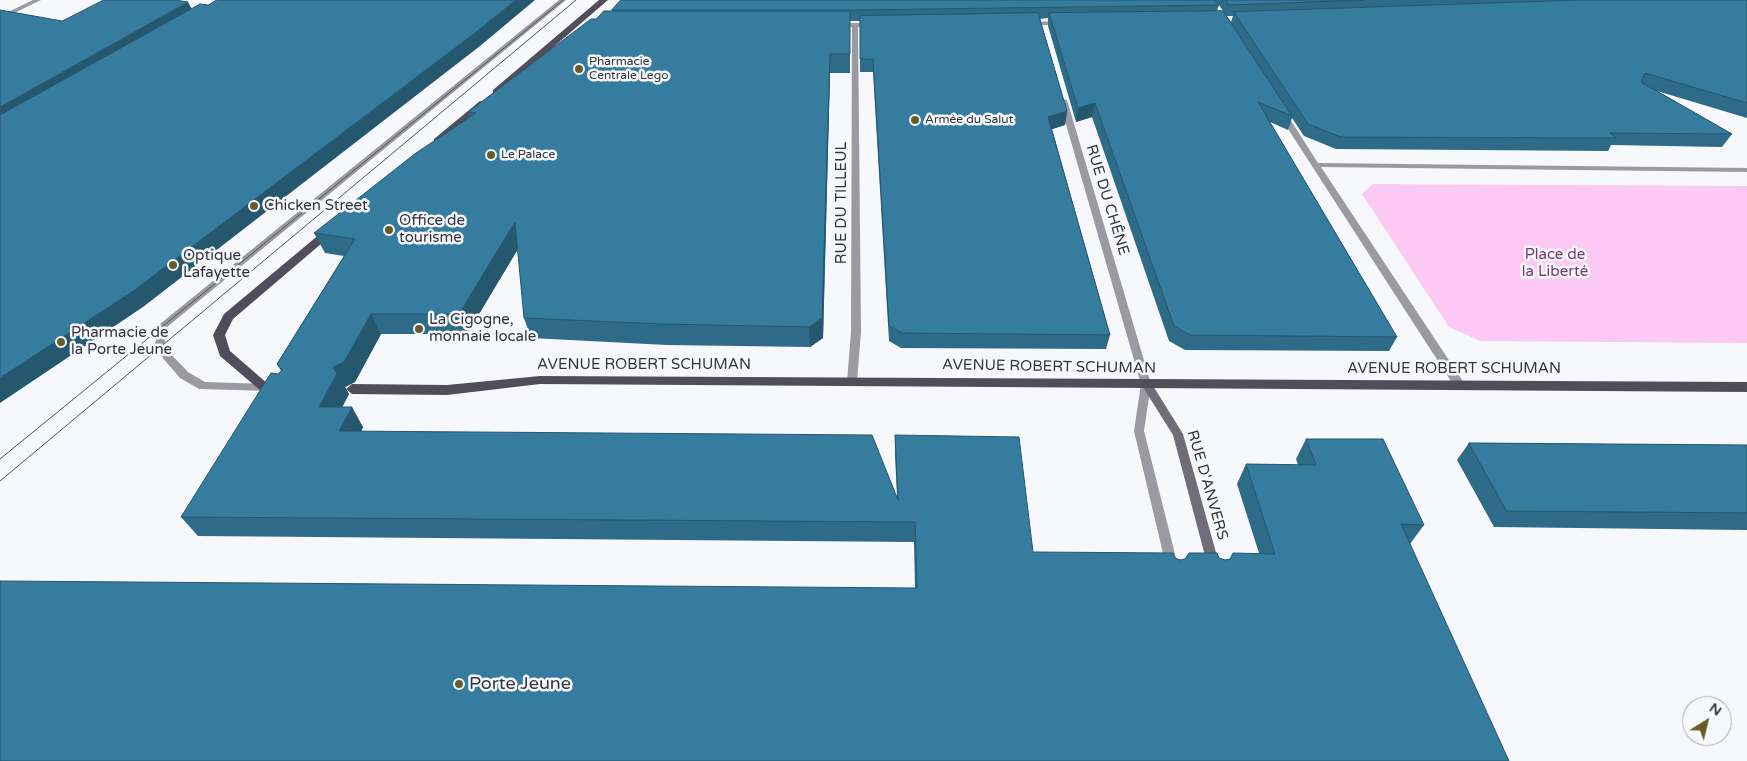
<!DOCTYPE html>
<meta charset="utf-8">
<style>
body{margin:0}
#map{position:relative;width:1747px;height:761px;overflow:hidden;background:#f6f8fc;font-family:"Varela Round",sans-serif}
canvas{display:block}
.north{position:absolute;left:1682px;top:696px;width:50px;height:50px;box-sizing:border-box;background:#f6f8fc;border:1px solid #a8aab0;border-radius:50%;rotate:36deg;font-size:14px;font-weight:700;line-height:20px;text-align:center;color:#32353d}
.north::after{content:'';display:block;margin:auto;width:18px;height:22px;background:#655d29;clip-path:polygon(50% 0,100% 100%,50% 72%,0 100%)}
</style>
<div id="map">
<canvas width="1747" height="761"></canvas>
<div class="north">N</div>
</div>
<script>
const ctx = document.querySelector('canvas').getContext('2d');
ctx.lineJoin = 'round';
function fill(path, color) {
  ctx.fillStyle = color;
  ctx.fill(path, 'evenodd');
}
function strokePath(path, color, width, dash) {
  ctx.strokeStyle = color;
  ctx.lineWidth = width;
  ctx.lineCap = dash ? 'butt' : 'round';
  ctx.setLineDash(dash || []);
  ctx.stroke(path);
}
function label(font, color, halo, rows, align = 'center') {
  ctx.font = font + ' "Varela Round",sans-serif';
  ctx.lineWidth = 5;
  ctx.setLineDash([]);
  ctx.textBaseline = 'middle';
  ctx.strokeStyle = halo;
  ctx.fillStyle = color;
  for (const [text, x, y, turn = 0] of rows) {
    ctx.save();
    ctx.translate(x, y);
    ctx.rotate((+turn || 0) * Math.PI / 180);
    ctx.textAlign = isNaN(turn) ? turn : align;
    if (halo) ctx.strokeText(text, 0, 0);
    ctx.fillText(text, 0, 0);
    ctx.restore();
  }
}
const green = new Path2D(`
 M 1373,184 L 1747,186 L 1747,343 L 1480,341 L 1449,327 L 1362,194 Z`);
const service = new Path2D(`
 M 559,0 L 566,0 L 167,327 L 164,347 L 188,372 L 205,382 L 265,384 L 270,388 L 269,391 L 199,389 L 180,378 L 154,348 L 160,324 Z
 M 1146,380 L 1151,384 L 1144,431 L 1178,566 L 1176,570 L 1172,571 L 1168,570 L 1166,566 L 1134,431 L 1141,384 Z`);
const minor = new Path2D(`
 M 33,0 L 41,0 L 0,20 L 0,16 Z
 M 1061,21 L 1063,22 L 1063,24 L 1028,26 L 1025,24 L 1028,22 Z
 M 873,23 L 876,25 L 875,26 L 858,27 L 861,332 L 857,382 L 852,386 L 847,382 L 851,332 L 852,27 L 838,27 L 835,25 L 838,23 Z
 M 1060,98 L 1067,100 L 1151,384 L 1150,387 L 1146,388 L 1141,384 L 1059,100 Z
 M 1280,113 L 1286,113 L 1318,163 L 1747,168 L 1747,172 L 1321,167 L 1464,383 L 1465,386 L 1464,389 L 1456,389 L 1279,115 Z`);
const secondary = new Path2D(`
 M 1146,380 L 1150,381 L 1183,434 L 1220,567 L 1218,571 L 1214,572 L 1210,571 L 1208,567 L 1173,435 L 1141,384 Z`);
const primary = new Path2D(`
 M 599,0 L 608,0 L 499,94 L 493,94 L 493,90 Z
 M 480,101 L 483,102 L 483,106 L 440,143 L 434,143 L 434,139 Z
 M 331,227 L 335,228 L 335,232 L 233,319 L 225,335 L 230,351 L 268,384 L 283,386 L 285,389 L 279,394 L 261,391 L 220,356 L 213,335 L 224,314 L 327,228 Z
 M 540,376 L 1747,382 L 1747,392 L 540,384 L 447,395 L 352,394 L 346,389 L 352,384 L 447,385 Z`);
const tram = new Path2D(`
 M 0,459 L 563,0
 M 0,481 L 576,0`);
const wall = new Path2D(`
 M 621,0 L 1747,0 L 1747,118 L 1657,91 L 1732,134 L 1722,147 L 1611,145 L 1608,151 L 1336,149 L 1304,136 L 1292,118 L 1288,130 L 1270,122 L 1397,337 L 1389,351 L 1185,350 L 1169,341 L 1092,117 L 1076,122 L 1048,26 L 1048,18 L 1040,19 L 1067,111 L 1065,125 L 1052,129 L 1110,335 L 1106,349 L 901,348 L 889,341 L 873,72 L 860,72 L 860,21 L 850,21 L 850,73 L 830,73 L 823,338 L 810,347 L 667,345 L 531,338 L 524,318 L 518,249 L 467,334 L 381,334 L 355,382 L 345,387 L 349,394 L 342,407 L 363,427 L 361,432 L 897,496 L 895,455 L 895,435 L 1033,552 L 1175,558 L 1180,560 L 1219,558 L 1225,560 L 1259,553 L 1237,484 L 1246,464 L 1298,465 L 1296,459 L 1306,439 L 1424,525 L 1410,544 L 915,588 L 914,542 L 198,536 L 181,517 L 278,374 L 281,371 L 277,364 L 344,256 L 325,253 L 314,233 L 470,117 L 468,112 L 596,19 L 612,11 L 612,10 ZM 1219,5 L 1223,11 L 1217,11 ZM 1227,16 L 1233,16 L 1231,22 Z
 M 1469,443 L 1747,445 L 1747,530 L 1494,527 L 1457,460 Z`);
const shadedWall = new Path2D(`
 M 516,0 L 535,0 L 480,46 L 143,307 L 0,403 L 0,378 Z
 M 188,2 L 195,15 L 0,127 L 0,107 Z
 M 830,54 L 830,73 L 823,338 L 810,347 L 809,327 Z
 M 1095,103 L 1092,117 L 1076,122 L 1078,108 Z
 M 1067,111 L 1065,125 L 1046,131 L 1048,117 Z
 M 515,222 L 522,242 L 467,334 L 459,314 Z
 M 371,314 L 381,334 L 355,382 L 345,387 L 349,394 L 332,427 L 319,407 L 333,367 Z
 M 352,407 L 363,427 L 352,452 L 339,431 Z`);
const building = new Path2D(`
 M 104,0 L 175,0 L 188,2 L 0,107 L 0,10 L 62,21 Z
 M 217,0 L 516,0 L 475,33 L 132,292 L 0,378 L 0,115 L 200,4 L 208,5 Z
 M 621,0 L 1215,0 L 1219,5 L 855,10 L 612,10 Z
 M 1226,0 L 1365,0 L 1229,5 Z
 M 1579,0 L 1747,0 L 1747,103 L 1645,73 L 1641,82 L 1732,134 L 1610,133 L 1616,138 L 1341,137 L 1308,124 L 1234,12 Z
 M 604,11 L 850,11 L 850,54 L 830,54 L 822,318 L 809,327 L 663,324 L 524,318 L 515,222 L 459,314 L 371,314 L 344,362 L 333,367 L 337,374 L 319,407 L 352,407 L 339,431 L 872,435 L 898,500 L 895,435 L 1019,437 L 1033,552 L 1173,553 L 1175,558 L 1180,560 L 1185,559 L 1189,553 L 1217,553 L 1219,558 L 1225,560 L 1230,559 L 1233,553 L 1275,554 L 1246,464 L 1316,465 L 1306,439 L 1383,439 L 1424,525 L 1401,524 L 1509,761 L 0,761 L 0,581 L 917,588 L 915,522 L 181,517 L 271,373 L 278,374 L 282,370 L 277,364 L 355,239 L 314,233 L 416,153 L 476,113 L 468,112 L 591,19 L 596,19 Z
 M 1223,11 L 1292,116 L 1258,102 L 1397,337 L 1190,335 L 1174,326 L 1095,103 L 1078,108 L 1049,13 Z
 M 1038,13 L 1067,111 L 1048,117 L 1110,335 L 902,333 L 889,326 L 873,59 L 860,59 L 860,16 Z
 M 1469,443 L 1747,445 L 1747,513 L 1507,511 Z`);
const markers = [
 [579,69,5,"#655d29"],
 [915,120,5,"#655d29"],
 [491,155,5,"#655d29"],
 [254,206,5,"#655d29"],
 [389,230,5,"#655d29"],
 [173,265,5,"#655d29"],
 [419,329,5,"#655d29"],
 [61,342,5,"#655d29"],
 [459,684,5,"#655d29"]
];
const farPoinames = [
 ["Pharmacie",589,62],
 ["Centrale Lego",589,76],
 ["Armée du Salut",925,120],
 ["Le Palace",501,155]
];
const streetNames = [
 ["RUE DU CHÊNE",1107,200,73],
 ["RUE DU TILLEUL",842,203,-90],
 ["AVENUE ROBERT SCHUMAN",644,365],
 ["AVENUE ROBERT SCHUMAN",1049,367,1],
 ["AVENUE ROBERT SCHUMAN",1454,369],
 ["RUE D'ANVERS",1207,485,74]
];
const poiNames = [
 ["Chicken Street",264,206],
 ["Office de",399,221],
 ["tourisme",399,238],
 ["Optique",183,256],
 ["Lafayette",183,273],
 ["La Cigogne,",429,320],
 ["monnaie locale",429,337],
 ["Pharmacie de",71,333],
 ["la Porte Jeune",71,350]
];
const parkNames = [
 ["Place de",1555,255],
 ["la Liberté",1555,272]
];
const nearPoinames = [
 ["Porte Jeune",469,684]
];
fill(green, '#fcc9f4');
fill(service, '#9b99a2');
fill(minor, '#9b99a2');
fill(secondary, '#706c78');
fill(primary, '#514d5b');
strokePath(tram, '#51535b', 1);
fill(wall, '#2e6b88');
fill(shadedWall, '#25576f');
fill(building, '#357c9e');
strokePath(building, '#25576f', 1);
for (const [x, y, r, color] of markers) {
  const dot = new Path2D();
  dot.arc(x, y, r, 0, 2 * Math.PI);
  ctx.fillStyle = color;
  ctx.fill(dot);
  strokePath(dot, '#f6f8fc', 2);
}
label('12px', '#32353d', '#f6f8fc', farPoinames, 'left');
label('15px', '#32353d', '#f6f8fc', streetNames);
label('15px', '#32353d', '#f6f8fc', poiNames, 'left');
label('15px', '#793872', '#f6f8fc', parkNames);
label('18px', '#32353d', '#f6f8fc', nearPoinames, 'left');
</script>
